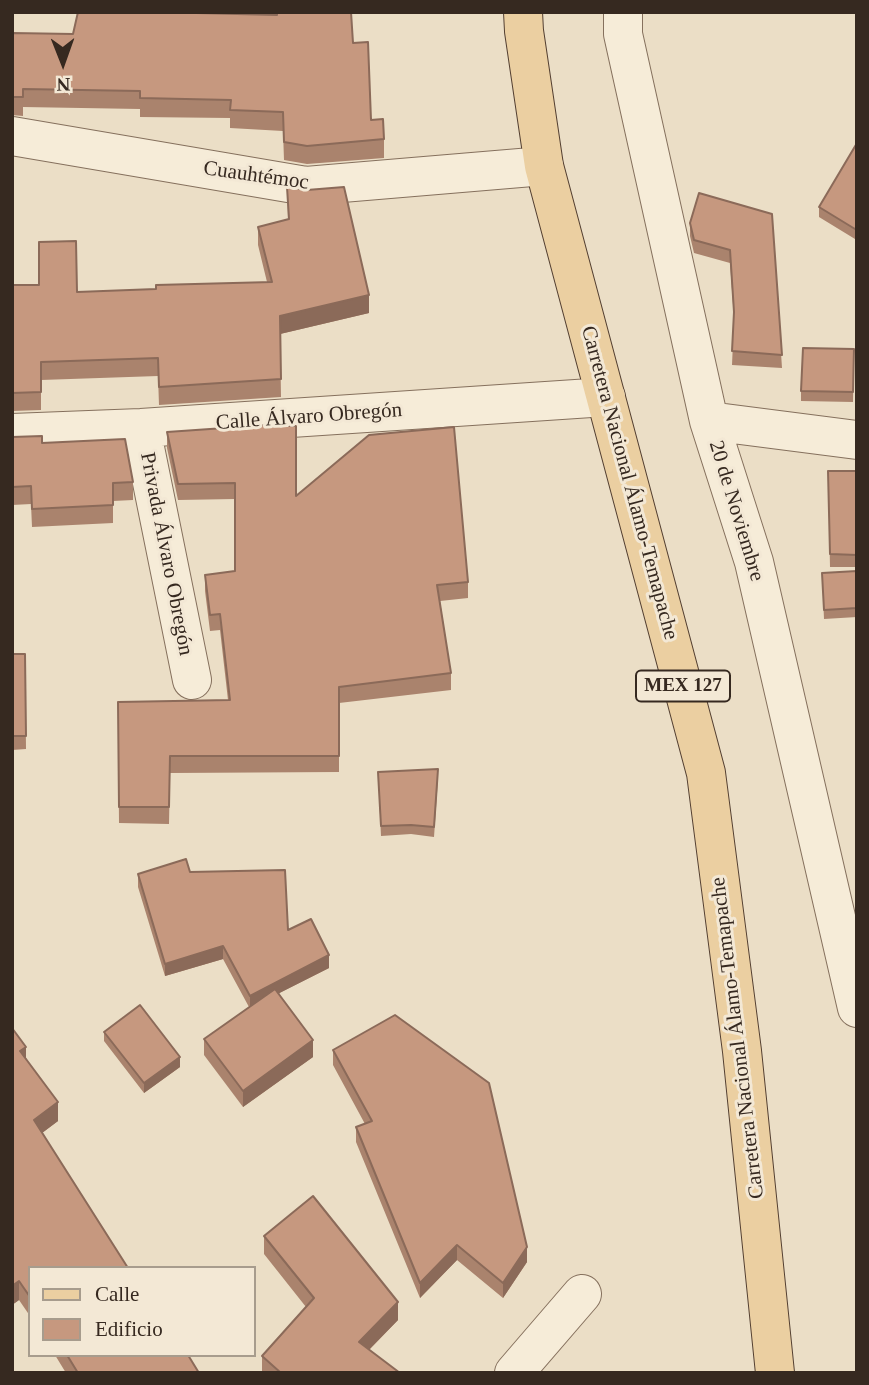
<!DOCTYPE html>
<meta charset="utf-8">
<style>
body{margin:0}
#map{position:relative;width:869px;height:1385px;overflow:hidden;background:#ebdec6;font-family:"Times New Roman",serif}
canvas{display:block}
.frame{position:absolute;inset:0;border:14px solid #362920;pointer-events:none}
.legend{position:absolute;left:28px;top:1266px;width:228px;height:91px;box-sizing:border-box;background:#f3e8d5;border:2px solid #a79c8d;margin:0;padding:9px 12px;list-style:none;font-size:21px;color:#362920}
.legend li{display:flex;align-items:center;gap:14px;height:35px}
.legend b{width:35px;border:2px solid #a79c8d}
.north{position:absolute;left:28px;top:28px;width:70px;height:70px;-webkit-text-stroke:5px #f3e8d5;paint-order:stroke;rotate:179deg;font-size:19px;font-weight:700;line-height:28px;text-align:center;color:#362920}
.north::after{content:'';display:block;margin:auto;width:24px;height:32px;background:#362920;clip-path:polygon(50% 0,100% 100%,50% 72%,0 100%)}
</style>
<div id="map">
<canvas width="869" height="1385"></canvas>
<div class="frame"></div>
<ul class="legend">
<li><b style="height:9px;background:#ebcfa1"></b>Calle</li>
<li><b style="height:19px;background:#c6987f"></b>Edificio</li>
</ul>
<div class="north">N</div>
</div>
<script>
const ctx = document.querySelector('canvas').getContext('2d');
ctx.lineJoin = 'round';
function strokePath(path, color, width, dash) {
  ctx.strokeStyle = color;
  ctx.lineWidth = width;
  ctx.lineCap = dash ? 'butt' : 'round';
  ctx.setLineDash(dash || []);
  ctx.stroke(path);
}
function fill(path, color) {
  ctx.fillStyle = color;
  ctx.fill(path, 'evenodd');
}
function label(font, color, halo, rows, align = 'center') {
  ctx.font = font + ' "Times New Roman",serif';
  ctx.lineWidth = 6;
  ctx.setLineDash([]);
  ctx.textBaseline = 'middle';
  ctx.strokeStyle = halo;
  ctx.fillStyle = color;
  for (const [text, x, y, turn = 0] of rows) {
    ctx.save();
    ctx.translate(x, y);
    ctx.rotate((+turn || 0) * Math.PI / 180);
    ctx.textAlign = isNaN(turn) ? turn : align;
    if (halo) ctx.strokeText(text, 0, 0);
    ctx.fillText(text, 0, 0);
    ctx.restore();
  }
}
const minor = new Path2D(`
 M 623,12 L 623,34 L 709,421 L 754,562 L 857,1008
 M 12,136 L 306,186 L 544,166
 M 709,421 L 857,440
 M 141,428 L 192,680
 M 12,433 L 141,428 L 606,397
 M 514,1373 L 582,1294`);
const primary = new Path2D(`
 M 523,12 L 524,31 L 544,166 L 706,773 L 742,1051 L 775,1373`);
const wall = new Path2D(`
 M 276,12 L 351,12 L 353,43 L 371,120 L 384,139 L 384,158 L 307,164 L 284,160 L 283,131 L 230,128 L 230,118 L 140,117 L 140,109 L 23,107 L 23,116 L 12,115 L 12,33 L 73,34 L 160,13 L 276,15 Z
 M 857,143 L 857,236 L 855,239 L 819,217 L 819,207 Z
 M 287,187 L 369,313 L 280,334 L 281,397 L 159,405 L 158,376 L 41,380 L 41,410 L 12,411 L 12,285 L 77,292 L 156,289 L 267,282 L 258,245 L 258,227 L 288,219 Z
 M 772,214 L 782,368 L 732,365 L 734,319 L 730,263 L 694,253 L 690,236 L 690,223 Z
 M 854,349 L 853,402 L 801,401 L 801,391 Z
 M 167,432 L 468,582 L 468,598 L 440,601 L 451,673 L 451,690 L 339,703 L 339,772 L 170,773 L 169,824 L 119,823 L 118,702 L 228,700 L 220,630 L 210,631 L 205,591 L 205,575 L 235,571 L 235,499 L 178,500 L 167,448 Z
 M 12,437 L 42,443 L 133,482 L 133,500 L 113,501 L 113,523 L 32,527 L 31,504 L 12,505 Z
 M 828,471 L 857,471 L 857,567 L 830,567 Z
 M 857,571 L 857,617 L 824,619 L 822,573 Z
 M 12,654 L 25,654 L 26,749 L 12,750 Z
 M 378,772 L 438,779 L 434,837 L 411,834 L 381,836 Z
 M 190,872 L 288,930 L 329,968 L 279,993 L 313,1057 L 243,1107 L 204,1055 L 204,1039 L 249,1007 L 223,959 L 165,976 L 138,887 L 138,874 Z
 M 12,1028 L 26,1058 L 58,1121 L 42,1133 L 30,1268 L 30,1316 L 19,1300 L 12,1305 Z
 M 104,1032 L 180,1067 L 144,1093 L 104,1041 Z
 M 333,1050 L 527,1262 L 503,1298 L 457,1260 L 420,1298 L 356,1142 L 356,1127 L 365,1124 L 333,1065 Z
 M 264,1236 L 398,1320 L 369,1350 L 400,1373 L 262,1373 L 262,1356 L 306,1307 L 264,1254 Z
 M 55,1355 L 188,1355 L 199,1373 L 66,1373 Z`);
const shadedWall = new Path2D(`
 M 369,295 L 369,313 L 280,334 L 280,316 Z
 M 223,946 L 223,959 L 165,976 L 165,964 Z
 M 329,955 L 329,968 L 250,1008 L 250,996 Z
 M 313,1040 L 313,1057 L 243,1107 L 243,1091 Z
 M 26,1047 L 26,1066 L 20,1051 Z
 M 180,1057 L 180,1067 L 144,1093 L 144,1083 Z
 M 58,1102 L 58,1121 L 34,1139 L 34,1120 Z
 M 457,1245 L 457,1260 L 420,1298 L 420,1283 Z
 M 527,1247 L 527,1262 L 503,1298 L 503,1283 Z
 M 19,1281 L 19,1300 L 12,1305 L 12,1286 Z
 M 398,1302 L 398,1320 L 359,1360 L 359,1342 Z`);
const building = new Path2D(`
 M 78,12 L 156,12 L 277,15 L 277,12 L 351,12 L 353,43 L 368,42 L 371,120 L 383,119 L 384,139 L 307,146 L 284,142 L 283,112 L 230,110 L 231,100 L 140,98 L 140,91 L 23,89 L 23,97 L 12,97 L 12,33 L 73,34 Z
 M 857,143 L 857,226 L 855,229 L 819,207 Z
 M 287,187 L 307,190 L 344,187 L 369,295 L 280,316 L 281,379 L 159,387 L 158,358 L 41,362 L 41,392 L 12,393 L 12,285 L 39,285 L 39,242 L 76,241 L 77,292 L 156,289 L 156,285 L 272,282 L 258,227 L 289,219 Z
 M 699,193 L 772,214 L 782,355 L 732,351 L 734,312 L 730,250 L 694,240 L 690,223 Z
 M 803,348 L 854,349 L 853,392 L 801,391 Z
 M 282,424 L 282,426 L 296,426 L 296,496 L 369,435 L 454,427 L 468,582 L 437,585 L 451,673 L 339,687 L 339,756 L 170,756 L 169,807 L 119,807 L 118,702 L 230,700 L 220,614 L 210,615 L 205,575 L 235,571 L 235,483 L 178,484 L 167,432 Z
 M 42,436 L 42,443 L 125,439 L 133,482 L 113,483 L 113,505 L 32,509 L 31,486 L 12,487 L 12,437 Z
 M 828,471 L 857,471 L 857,555 L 830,554 Z
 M 857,571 L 857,608 L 824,610 L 822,573 Z
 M 12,654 L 25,654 L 26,736 L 12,736 Z
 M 438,769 L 434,827 L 411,825 L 381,826 L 378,772 Z
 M 186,859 L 190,872 L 285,870 L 288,930 L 311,919 L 329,955 L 250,996 L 223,946 L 165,964 L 138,874 Z
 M 275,989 L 313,1040 L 243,1091 L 204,1039 Z
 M 140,1005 L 180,1057 L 144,1083 L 104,1032 Z
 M 395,1015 L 489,1083 L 527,1247 L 503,1283 L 457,1245 L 420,1283 L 356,1127 L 372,1121 L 333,1050 Z
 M 12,1028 L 26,1047 L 20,1051 L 58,1102 L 34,1120 L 128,1268 L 30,1268 L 30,1297 L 19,1281 L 12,1286 Z
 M 313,1196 L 398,1302 L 359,1342 L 400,1373 L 281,1373 L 262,1356 L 314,1298 L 264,1236 Z
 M 67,1355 L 188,1355 L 199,1373 L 78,1373 Z`);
const shields = [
 [683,686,94]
];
const shieldNames = [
 ["MEX 127",683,686]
];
const streetNames = [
 ["Cuauhtémoc",256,176,8],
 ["Calle Álvaro Obregón",309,417,-4],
 ["Carretera Nacional Álamo-Temapache",629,483,75],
 ["20 de Noviembre",736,511,73],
 ["Privada Álvaro Obregón",166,554,79],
 ["Carretera Nacional Álamo-Temapache",738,1038,-97]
];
strokePath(minor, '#85705d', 40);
strokePath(primary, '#533f31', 40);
strokePath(minor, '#f6ecd8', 38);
strokePath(primary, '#ebcfa1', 38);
fill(wall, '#aa836d');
fill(shadedWall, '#8b6a59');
fill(building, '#c6987f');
strokePath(building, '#8b6a59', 2);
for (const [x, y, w] of shields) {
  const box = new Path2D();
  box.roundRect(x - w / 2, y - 15.5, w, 31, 5);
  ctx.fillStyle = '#f3e8d5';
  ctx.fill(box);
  strokePath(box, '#362920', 2);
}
label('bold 19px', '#362920', null, shieldNames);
label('21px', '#362920', '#f3e8d5', streetNames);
</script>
